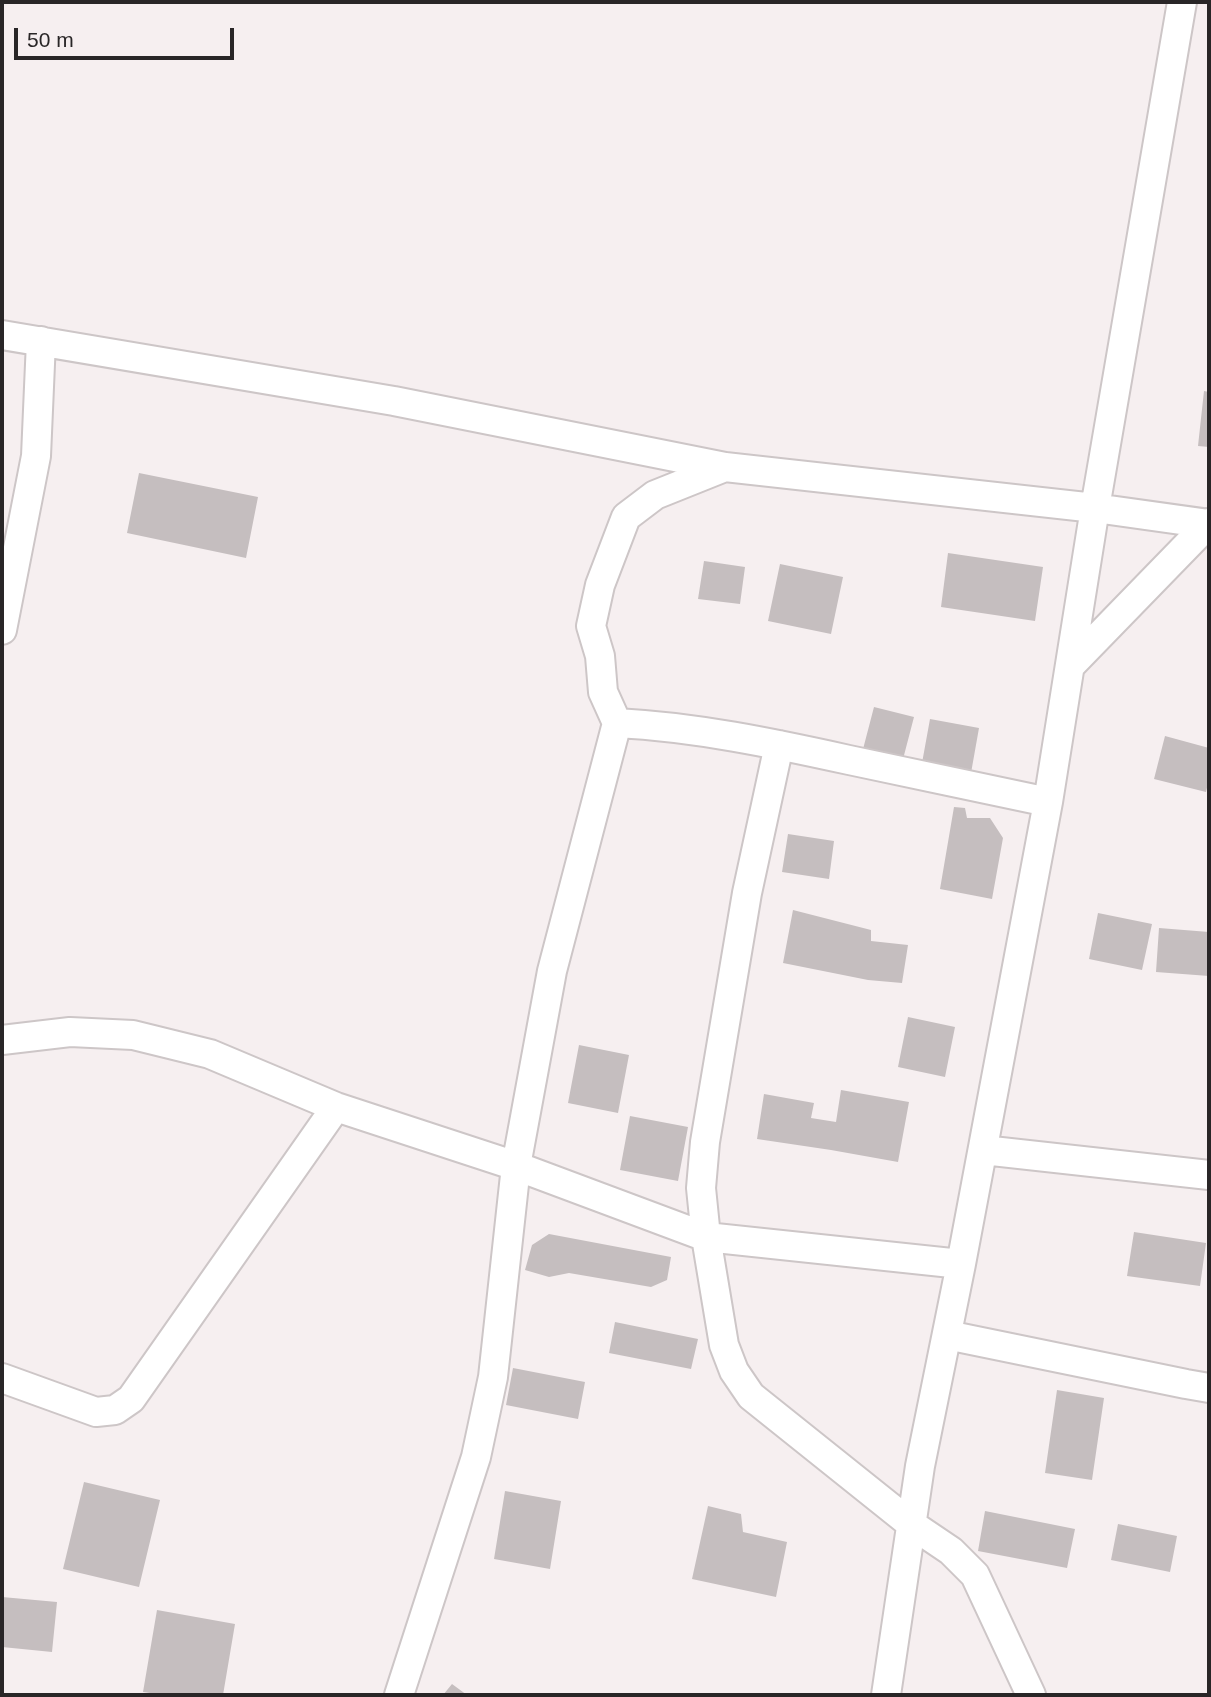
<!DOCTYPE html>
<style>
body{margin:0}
#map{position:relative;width:1211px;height:1697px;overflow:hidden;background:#f6eff0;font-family:Helvetica,sans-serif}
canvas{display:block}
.frame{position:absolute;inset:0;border:4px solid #292627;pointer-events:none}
.scale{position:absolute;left:14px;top:28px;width:220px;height:32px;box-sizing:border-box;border:4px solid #292627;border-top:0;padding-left:9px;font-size:21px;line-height:24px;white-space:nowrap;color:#292627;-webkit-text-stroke:5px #f6eff0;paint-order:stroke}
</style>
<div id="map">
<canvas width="1211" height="1697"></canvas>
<div class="frame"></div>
<div class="scale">50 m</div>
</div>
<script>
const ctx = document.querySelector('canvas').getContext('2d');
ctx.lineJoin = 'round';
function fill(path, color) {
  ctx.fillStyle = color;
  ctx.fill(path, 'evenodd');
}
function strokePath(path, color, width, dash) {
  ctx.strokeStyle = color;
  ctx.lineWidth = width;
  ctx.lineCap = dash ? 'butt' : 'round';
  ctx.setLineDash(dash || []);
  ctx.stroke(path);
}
const building = new Path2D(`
 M 1204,391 L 1209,392 L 1209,447 L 1198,446 Z
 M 139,473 L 258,497 L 246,558 L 127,533 Z
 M 948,553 L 1043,567 L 1035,621 L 941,607 Z
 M 704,561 L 745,567 L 740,604 L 698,599 Z
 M 780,564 L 843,577 L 831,634 L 768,621 Z
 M 874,707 L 914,717 L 902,763 L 862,753 Z
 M 930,719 L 979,728 L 971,773 L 922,763 Z
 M 1165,736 L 1209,748 L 1209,779 L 1206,792 L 1154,779 Z
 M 954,807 L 965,808 L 967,818 L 990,818 L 1003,838 L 992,899 L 940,889 Z
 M 788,834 L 834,841 L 829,879 L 782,872 Z
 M 793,910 L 871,930 L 871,941 L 908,945 L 902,983 L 868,980 L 783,963 Z
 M 1098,913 L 1152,924 L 1142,970 L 1089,959 Z
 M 1159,928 L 1209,932 L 1209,976 L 1156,972 Z
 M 908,1017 L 955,1027 L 945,1077 L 898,1067 Z
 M 579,1045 L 629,1055 L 618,1113 L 568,1103 Z
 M 841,1090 L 909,1102 L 898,1162 L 831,1150 L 757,1139 L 764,1094 L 814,1103 L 811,1118 L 836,1122 Z
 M 630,1116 L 688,1127 L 678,1181 L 620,1170 Z
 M 1134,1232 L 1206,1243 L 1200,1286 L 1127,1276 Z
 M 549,1234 L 671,1257 L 667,1280 L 651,1287 L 569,1273 L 549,1277 L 525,1270 L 532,1245 Z
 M 615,1322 L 698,1339 L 691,1369 L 609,1353 Z
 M 513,1368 L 585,1382 L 578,1419 L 506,1405 Z
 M 1057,1390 L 1104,1398 L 1092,1480 L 1045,1473 Z
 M 84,1482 L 160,1500 L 139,1587 L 63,1569 Z
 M 505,1491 L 561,1501 L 550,1569 L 494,1559 Z
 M 708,1506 L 741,1514 L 743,1532 L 787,1542 L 776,1597 L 692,1579 Z
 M 985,1511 L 1075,1529 L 1067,1568 L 978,1551 Z
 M 1118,1524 L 1177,1536 L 1170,1572 L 1111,1560 Z
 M 2,1597 L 57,1602 L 52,1652 L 2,1647 Z
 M 157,1610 L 235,1624 L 223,1695 L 164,1695 L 143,1692 Z
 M 452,1684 L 467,1695 L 443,1695 Z`);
const street = new Path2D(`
 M 2,335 L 394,401 L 725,467 L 1095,508 L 1209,524
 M 2,630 L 36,456 L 41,341
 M 1070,666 L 1209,523
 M 617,723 C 695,727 772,743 849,760 C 915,774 982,788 1048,802
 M 779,745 L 747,893 L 705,1142 L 701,1188 L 706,1237 L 961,1264
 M 2,1040 L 70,1032 L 133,1035 L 210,1054 L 336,1107 L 516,1166 L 706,1237 L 724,1345 L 734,1371 L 751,1396 L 911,1524 L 951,1551 L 975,1575 L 1031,1695
 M 983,1150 L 1209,1175
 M 947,1335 L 1186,1384 L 1209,1388
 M 2,1378 L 96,1412 L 115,1410 L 131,1399 L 336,1107
 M 399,1695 L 476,1457 L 493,1377 L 516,1166 L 552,971 L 617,723 L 603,692 L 600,656 L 591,626 L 600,585 L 626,517 L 655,495 L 725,467
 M 886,1695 L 920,1466 L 961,1264 L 1048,802 L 1095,508 L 1182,2`);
fill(building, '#c5bebf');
strokePath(street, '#cdc6c7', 32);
strokePath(street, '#fff', 28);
</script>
